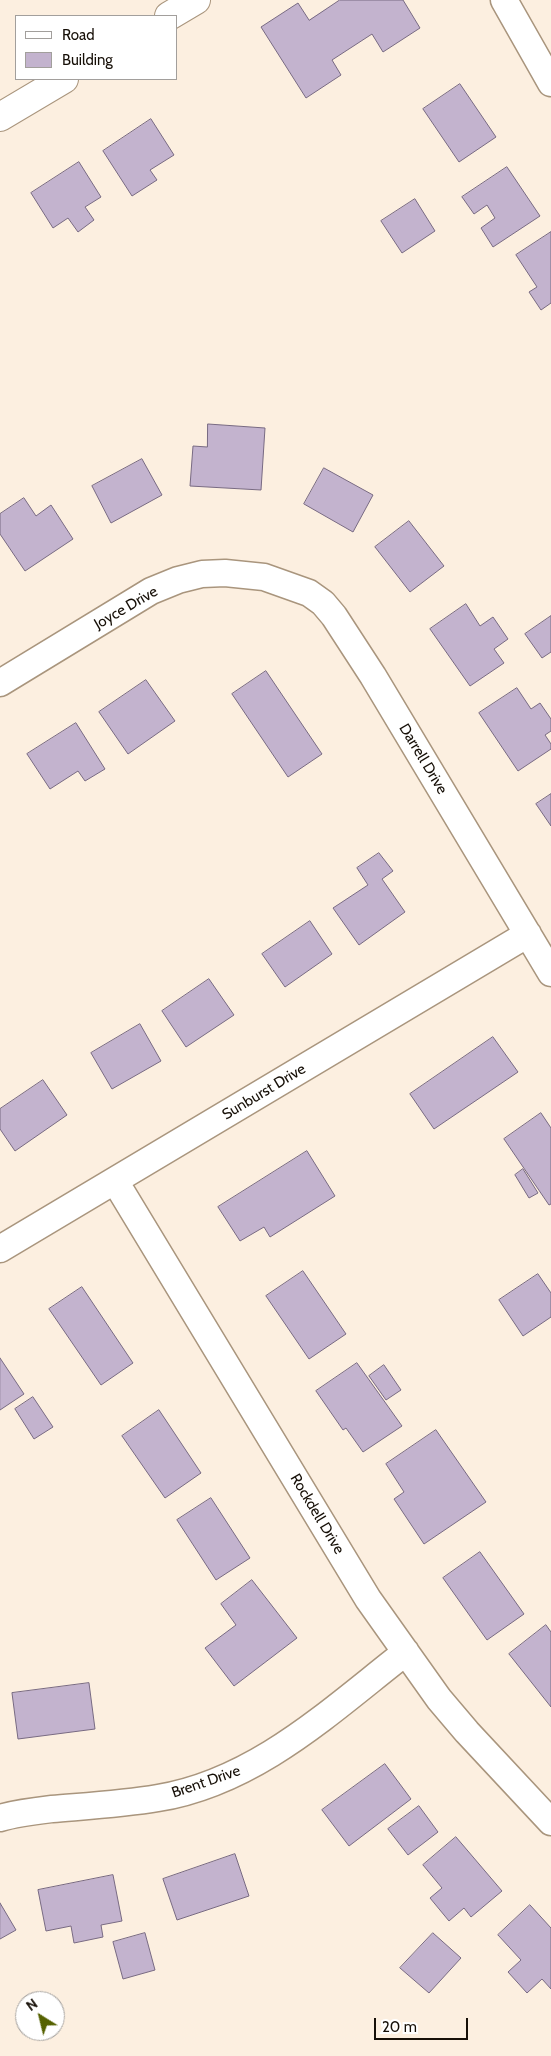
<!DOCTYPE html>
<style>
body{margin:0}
#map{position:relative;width:551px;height:2056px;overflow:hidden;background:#fcefe0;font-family:Cabin,sans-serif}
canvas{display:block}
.legend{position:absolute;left:15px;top:15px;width:162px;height:65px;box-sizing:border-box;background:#fff;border:1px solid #a29f9c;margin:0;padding:6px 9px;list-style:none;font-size:15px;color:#160f07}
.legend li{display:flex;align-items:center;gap:10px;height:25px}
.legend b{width:25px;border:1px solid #a29f9c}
.north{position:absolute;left:15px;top:1991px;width:50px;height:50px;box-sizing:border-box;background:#fff;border:1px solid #a29f9c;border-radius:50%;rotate:324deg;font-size:14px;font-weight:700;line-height:20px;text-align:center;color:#160f07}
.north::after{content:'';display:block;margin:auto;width:18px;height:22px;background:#556100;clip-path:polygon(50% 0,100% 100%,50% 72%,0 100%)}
.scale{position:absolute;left:374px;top:2018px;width:94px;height:22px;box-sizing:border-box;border:2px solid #160f07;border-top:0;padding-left:6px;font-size:15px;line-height:18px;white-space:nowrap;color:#160f07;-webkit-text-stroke:4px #fff;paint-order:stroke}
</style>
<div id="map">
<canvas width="551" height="2056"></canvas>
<ul class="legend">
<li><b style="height:6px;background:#fff"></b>Road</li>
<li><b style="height:14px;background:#c3b3ce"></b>Building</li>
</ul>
<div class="north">N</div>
<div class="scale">20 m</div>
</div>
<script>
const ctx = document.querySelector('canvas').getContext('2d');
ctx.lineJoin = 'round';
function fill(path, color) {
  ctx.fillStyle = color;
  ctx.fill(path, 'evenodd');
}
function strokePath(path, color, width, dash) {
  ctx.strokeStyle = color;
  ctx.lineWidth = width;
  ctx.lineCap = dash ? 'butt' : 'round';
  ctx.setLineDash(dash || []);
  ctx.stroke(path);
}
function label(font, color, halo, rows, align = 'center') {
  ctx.font = font + ' Cabin,sans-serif';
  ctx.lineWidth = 4;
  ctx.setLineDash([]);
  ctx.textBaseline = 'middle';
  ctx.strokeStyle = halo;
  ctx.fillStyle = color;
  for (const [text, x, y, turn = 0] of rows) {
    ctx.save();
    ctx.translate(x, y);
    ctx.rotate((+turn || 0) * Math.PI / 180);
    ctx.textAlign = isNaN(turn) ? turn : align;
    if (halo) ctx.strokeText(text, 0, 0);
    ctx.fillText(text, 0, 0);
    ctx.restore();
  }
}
const building = new Path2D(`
 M 340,0 L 403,0 L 420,28 L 383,52 L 372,34 L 332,60 L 341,75 L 306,98 L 261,27 L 298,3 L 309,20 Z
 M 460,84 L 496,137 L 459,162 L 423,109 Z
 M 151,119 L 174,155 L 150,170 L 157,180 L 132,196 L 103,151 Z
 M 79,162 L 101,197 L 85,207 L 94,220 L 78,232 L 68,218 L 53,228 L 31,193 Z
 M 507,167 L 540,216 L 493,247 L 481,228 L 495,218 L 487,205 L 474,214 L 462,197 Z
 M 415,199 L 435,231 L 402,253 L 381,221 Z
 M 551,232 L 551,303 L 541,310 L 529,292 L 537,287 L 516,255 Z
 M 208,424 L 265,428 L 261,490 L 190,486 L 193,446 L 207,447 Z
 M 142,459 L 162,495 L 111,523 L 92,486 Z
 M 324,468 L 373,495 L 353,532 L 304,504 Z
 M 24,498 L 36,516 L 51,505 L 73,539 L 25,571 L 0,534 L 0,514 Z
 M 409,521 L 444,566 L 410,592 L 375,547 Z
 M 466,604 L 480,626 L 493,617 L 508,639 L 494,649 L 504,663 L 470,686 L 430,629 Z
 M 551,616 L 551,652 L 542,658 L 525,634 Z
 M 266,671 L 322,754 L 288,777 L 232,694 Z
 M 146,680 L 175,721 L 128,754 L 99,712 Z
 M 517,688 L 531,709 L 540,703 L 551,719 L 551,731 L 545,735 L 551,744 L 551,749 L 518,771 L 479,713 Z
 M 76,723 L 105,769 L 85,781 L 78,771 L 50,789 L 27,754 Z
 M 551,794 L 551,826 L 536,804 Z
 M 379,853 L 393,871 L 382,879 L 405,912 L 359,945 L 333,908 L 368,885 L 357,868 Z
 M 310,921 L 332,954 L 285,987 L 262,954 Z
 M 209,979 L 234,1015 L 186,1047 L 162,1011 Z
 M 140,1024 L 161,1061 L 112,1089 L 91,1053 Z
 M 493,1037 L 518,1072 L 434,1129 L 410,1094 Z
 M 43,1080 L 67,1115 L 15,1151 L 0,1129 L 0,1109 Z
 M 541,1113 L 551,1128 L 551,1204 L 549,1205 L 504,1139 Z
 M 307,1151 L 335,1196 L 270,1237 L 264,1227 L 240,1241 L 218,1207 Z
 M 523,1169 L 538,1193 L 529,1198 L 515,1175 Z
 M 303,1271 L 346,1334 L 309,1359 L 266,1296 Z
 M 538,1274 L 551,1293 L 551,1317 L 523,1336 L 499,1300 Z
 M 82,1287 L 133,1363 L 101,1385 L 49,1309 Z
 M 0,1358 L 24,1394 L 0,1410 Z
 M 357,1363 L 402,1426 L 363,1452 L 346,1428 L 343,1430 L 316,1391 Z
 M 384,1365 L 401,1390 L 386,1400 L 369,1376 Z
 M 33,1397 L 53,1427 L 34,1439 L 15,1409 Z
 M 159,1410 L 201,1473 L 165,1498 L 122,1436 Z
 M 436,1430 L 486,1502 L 424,1544 L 394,1499 L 404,1492 L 386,1464 Z
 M 211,1498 L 250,1558 L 216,1580 L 177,1520 Z
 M 480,1552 L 524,1614 L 487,1640 L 443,1578 Z
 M 252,1580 L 297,1638 L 234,1686 L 205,1648 L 236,1625 L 221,1604 Z
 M 546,1625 L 551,1632 L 551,1707 L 509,1654 Z
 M 89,1683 L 95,1729 L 18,1739 L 12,1693 Z
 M 385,1764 L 411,1799 L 349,1846 L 322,1810 Z
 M 419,1806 L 438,1832 L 408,1855 L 388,1829 Z
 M 456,1837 L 502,1891 L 471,1917 L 464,1908 L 449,1921 L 430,1898 L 442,1888 L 423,1865 Z
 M 235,1854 L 249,1896 L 177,1920 L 163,1879 Z
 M 113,1875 L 122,1921 L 101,1925 L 103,1937 L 74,1943 L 71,1926 L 46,1931 L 38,1890 Z
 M 0,1903 L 16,1930 L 0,1939 Z
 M 530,1905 L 551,1928 L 551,1989 L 542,1979 L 527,1993 L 508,1972 L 521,1960 L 498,1935 Z
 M 145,1933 L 155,1970 L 123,1979 L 113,1942 Z
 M 433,1933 L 461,1958 L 429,1993 L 400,1968 Z`);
const minor = new Path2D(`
 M 504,0 L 551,83
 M 0,683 L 151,591 L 178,580 L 202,574 L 225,573 L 264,577 L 309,593 L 323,603 L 334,616 L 373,676 L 551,973
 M 115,1181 L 368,1599 L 439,1699 L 467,1732 L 551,1822
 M 0,1249 L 528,934
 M 0,1818 C 17,1813 35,1811 52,1809 C 87,1806 123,1804 158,1798 C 256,1782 330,1711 406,1652`);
const tertiary = new Path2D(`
 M 169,16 L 196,0
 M 0,117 L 64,79`);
const streetNames = [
 ["Joyce Drive",126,608,-30],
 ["Darrell Drive",423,759,59],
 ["Sunburst Drive",264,1092,-31],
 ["Rockdell Drive",317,1514,59],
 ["Brent Drive",206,1782,-19]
];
fill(building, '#c3b3ce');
strokePath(building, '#786a82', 1);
strokePath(minor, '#a9957d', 29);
strokePath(tertiary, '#a9957d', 30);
strokePath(minor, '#fff', 26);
strokePath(tertiary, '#fff', 28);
label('15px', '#160f07', '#fff', streetNames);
</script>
